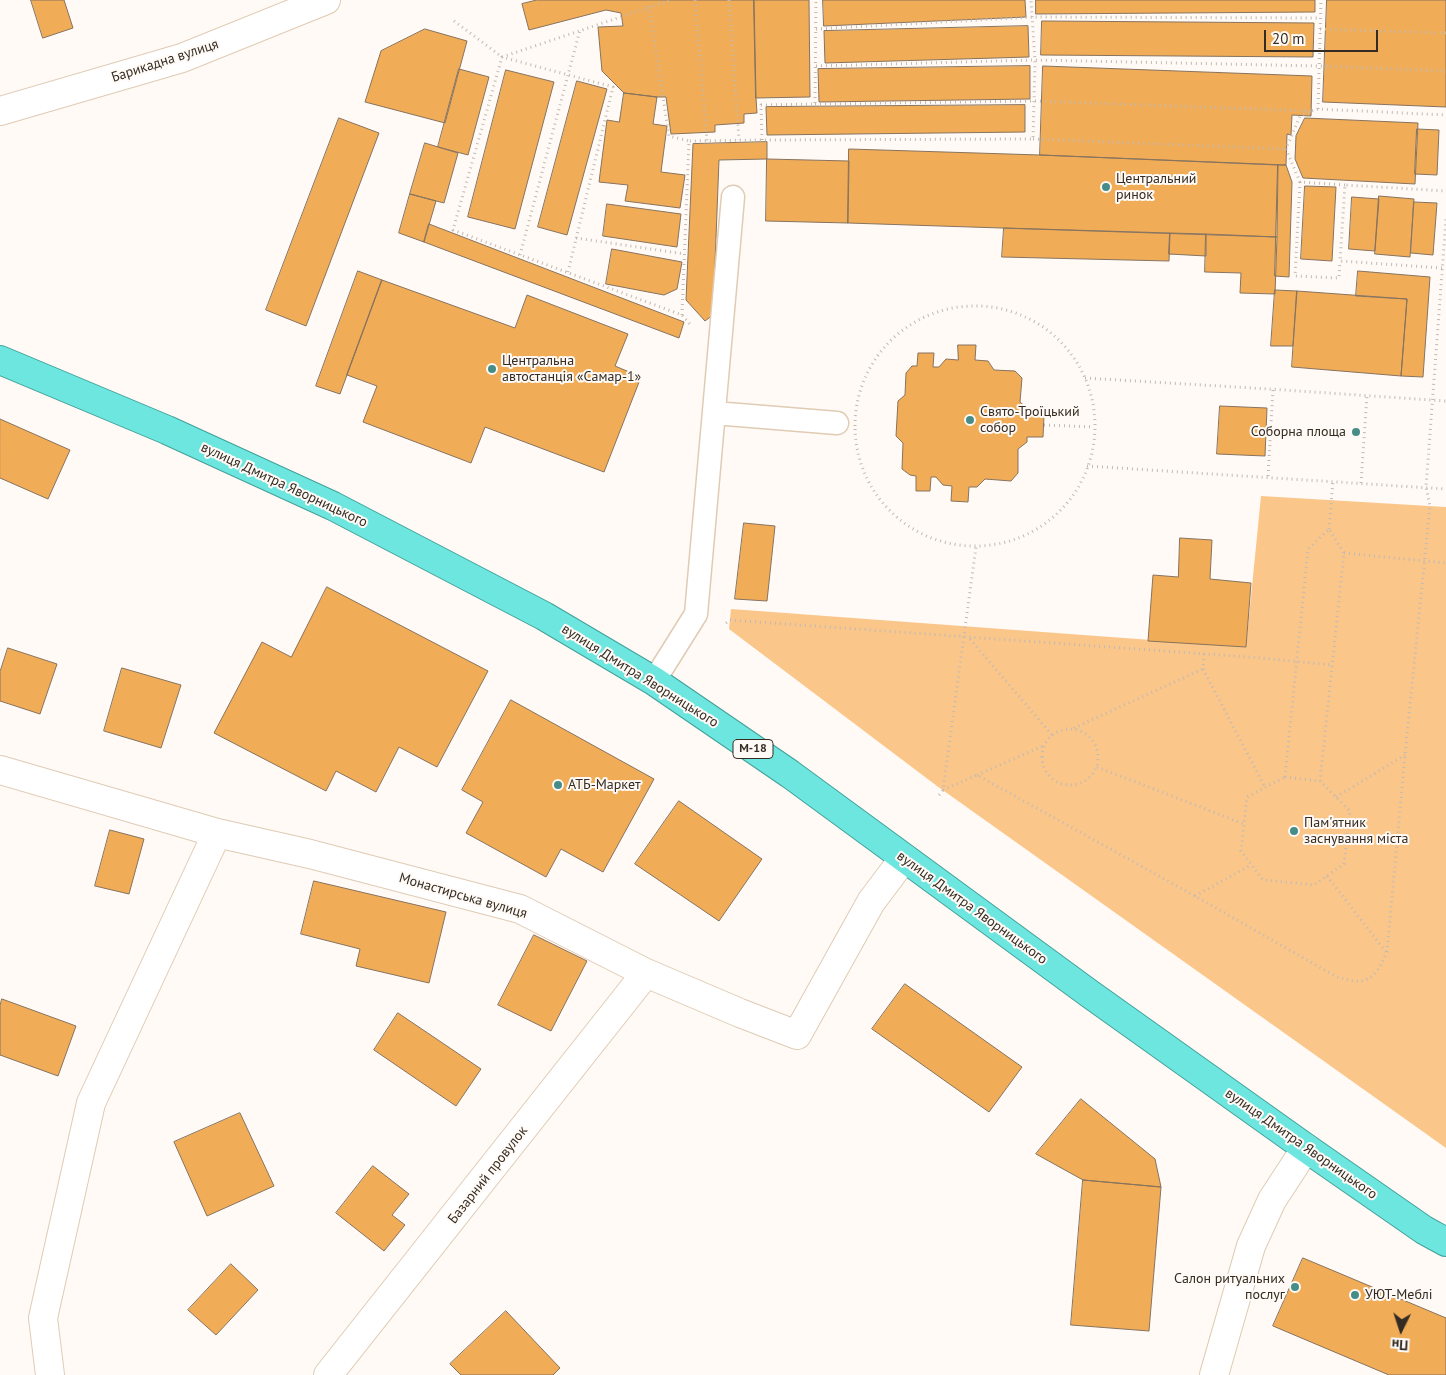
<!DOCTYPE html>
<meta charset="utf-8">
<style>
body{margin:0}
#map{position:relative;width:1446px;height:1375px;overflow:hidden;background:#fffaf6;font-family:"PT Sans",sans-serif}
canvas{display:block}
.north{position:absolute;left:1376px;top:1305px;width:50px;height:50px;-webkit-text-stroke:4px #fffaf6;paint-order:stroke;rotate:184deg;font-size:14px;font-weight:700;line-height:20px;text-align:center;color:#342c23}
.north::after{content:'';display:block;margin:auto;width:18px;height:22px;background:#342c23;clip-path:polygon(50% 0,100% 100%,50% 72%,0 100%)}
.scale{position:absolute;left:1264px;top:30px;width:114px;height:22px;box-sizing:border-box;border:2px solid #342c23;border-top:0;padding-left:6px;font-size:15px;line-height:18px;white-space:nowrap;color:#342c23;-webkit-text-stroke:4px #fffaf6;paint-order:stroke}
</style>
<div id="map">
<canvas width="1446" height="1375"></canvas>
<div class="north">Пн</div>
<div class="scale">20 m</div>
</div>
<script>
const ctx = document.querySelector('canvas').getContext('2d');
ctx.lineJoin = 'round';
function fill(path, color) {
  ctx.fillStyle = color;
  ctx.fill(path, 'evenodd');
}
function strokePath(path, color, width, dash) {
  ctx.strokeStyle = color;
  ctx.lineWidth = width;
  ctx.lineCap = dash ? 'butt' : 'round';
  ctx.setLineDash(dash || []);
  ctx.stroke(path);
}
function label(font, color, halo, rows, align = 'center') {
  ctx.font = font + ' "PT Sans",sans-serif';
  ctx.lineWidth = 4;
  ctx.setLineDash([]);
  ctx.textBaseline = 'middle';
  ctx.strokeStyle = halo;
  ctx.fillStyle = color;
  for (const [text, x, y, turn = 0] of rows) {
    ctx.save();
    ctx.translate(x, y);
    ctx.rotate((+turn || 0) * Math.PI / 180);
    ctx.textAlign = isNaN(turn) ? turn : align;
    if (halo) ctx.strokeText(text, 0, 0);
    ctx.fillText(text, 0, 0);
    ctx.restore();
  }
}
const green = new Path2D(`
 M 1261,496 L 1446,507 L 1446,1148 L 937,786 L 729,629 L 731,609 L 1246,647 Z`);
const building = new Path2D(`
 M 31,0 L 64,0 L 73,28 L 43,38 Z
 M 537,0 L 754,0 L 756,98 L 757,113 L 744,114 L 744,123 L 715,125 L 715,132 L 671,134 L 666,97 L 657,97 L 624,93 L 602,71 L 598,27 L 623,26 L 621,13 L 606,10 L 529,30 L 522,4 Z
 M 754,0 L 809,0 L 810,97 L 756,98 Z
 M 823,0 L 1025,0 L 1026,17 L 824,26 Z
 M 1036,0 L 1315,0 L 1315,12 L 1036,14 Z
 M 1327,0 L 1446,0 L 1446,107 L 1323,102 Z
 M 1042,21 L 1314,23 L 1313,57 L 1041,55 Z
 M 1028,26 L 1029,57 L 825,63 L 824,31 Z
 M 425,29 L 467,41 L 445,123 L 365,102 L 381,51 Z
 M 1030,66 L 1030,99 L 819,102 L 818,69 Z
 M 1043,66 L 1312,76 L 1311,116 L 1292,115 L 1291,135 L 1287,134 L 1286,165 L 1040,155 Z
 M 459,69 L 489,77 L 468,155 L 438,147 Z
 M 506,70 L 554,82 L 515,229 L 468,217 Z
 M 577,81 L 607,89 L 567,235 L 538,227 Z
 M 624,93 L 657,97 L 653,124 L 667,126 L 661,172 L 685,175 L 680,208 L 625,201 L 628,185 L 599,182 L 607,120 L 619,122 Z
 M 1025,105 L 1025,132 L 767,135 L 766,107 Z
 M 339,118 L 379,133 L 306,326 L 266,310 Z
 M 1305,118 L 1418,123 L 1415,184 L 1303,178 L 1295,159 L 1296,136 Z
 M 1417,129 L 1439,130 L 1437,175 L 1415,174 Z
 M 767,142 L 767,159 L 719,160 L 713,315 L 705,321 L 686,300 L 693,144 Z
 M 425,143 L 458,153 L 444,203 L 410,194 Z
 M 849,149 L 1040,155 L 1278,165 L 1277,237 L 848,223 Z
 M 767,159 L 849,161 L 848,223 L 766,221 Z
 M 1278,165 L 1286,165 L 1292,182 L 1289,277 L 1275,276 Z
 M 1305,186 L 1336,187 L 1332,261 L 1301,259 Z
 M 410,194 L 436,201 L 424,242 L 399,233 Z
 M 1379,196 L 1414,199 L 1410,257 L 1375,254 Z
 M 1352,197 L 1379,199 L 1375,251 L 1349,249 Z
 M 1414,202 L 1437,203 L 1433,255 L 1411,253 Z
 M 607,204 L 681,214 L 677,247 L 603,236 Z
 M 429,224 L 684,322 L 679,338 L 424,242 Z
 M 1004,228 L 1170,233 L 1169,261 L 1002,257 Z
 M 1170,233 L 1206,234 L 1206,256 L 1169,254 Z
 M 1206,234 L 1277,237 L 1275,294 L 1240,293 L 1241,273 L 1205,272 Z
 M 612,249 L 682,262 L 677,289 L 664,295 L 606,284 Z
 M 358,271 L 382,280 L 340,394 L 316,386 Z
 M 1358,271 L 1430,277 L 1423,377 L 1401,376 L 1407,299 L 1356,296 Z
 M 382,280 L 515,328 L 527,295 L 628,334 L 615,366 L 641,377 L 604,472 L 485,427 L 471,463 L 363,422 L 377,386 L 347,375 Z
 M 1275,290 L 1297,291 L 1293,346 L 1271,346 Z
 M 1297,291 L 1407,299 L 1401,376 L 1292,367 Z
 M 958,345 L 976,345 L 975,360 L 988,361 L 994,370 L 1015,371 L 1022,378 L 1020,402 L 1028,409 L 1028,414 L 1044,415 L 1043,437 L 1027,437 L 1027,442 L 1018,449 L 1018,473 L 1011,481 L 985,479 L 977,487 L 969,487 L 968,502 L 951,501 L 952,486 L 943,485 L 936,477 L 931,477 L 930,491 L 916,491 L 916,476 L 910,475 L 902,469 L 903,443 L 896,436 L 898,401 L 905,395 L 906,373 L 912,366 L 917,366 L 918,353 L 934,353 L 933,367 L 939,367 L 946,359 L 958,360 Z
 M 1220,406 L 1267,408 L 1265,456 L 1217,454 Z
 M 0,419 L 70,450 L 48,499 L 0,478 Z
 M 744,523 L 775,526 L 767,601 L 735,599 Z
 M 1180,538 L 1212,540 L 1210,579 L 1251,583 L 1246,647 L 1148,641 L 1153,575 L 1178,577 Z
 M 327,587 L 488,671 L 437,767 L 399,747 L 376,792 L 336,771 L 326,791 L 214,733 L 262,642 L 291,657 Z
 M 8,648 L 57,664 L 40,714 L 0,701 L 0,672 Z
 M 122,668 L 181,685 L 161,748 L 104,731 Z
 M 511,700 L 654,779 L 603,872 L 561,849 L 546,877 L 466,833 L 483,802 L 462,790 Z
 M 679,801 L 762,859 L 719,921 L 635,864 Z
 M 110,830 L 144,839 L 129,894 L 95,886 Z
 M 314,881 L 446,912 L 429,983 L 356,966 L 360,949 L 301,934 Z
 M 534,935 L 587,961 L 551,1031 L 498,1005 Z
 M 905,984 L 1022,1067 L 989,1112 L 872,1029 Z
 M 2,999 L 76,1026 L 58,1076 L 0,1055 L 0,1006 Z
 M 398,1013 L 481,1069 L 456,1106 L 374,1050 Z
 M 1081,1099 L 1155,1159 L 1161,1187 L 1083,1180 L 1036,1154 Z
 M 240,1113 L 274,1186 L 207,1216 L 174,1142 Z
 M 373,1166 L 409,1194 L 392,1215 L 405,1225 L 384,1251 L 336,1213 Z
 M 1083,1180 L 1161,1187 L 1149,1331 L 1071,1325 Z
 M 1303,1258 L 1446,1318 L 1446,1375 L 1389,1375 L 1273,1326 Z
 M 231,1264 L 258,1290 L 216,1335 L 188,1310 Z
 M 506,1311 L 560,1368 L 553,1375 L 461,1375 L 450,1364 Z`);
const path = new Path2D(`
 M 695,0 L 707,141
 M 729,0 L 739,140
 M 649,6 L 669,136 L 689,141
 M 454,21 L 502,57 L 671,0
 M 816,29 L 1033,17 L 1320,18
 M 1320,29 L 1446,33
 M 816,66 L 1035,60 L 1319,66 L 1446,71
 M 815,104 L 1035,101 L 1311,111
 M 1318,109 L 1321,0
 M 1033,139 L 1286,149
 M 762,140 L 761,105 L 815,104 L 816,0
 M 1300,182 L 1295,276 L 1339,278 L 1340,261
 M 1345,185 L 1300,182 L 1286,149 L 1300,116 L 1311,111 L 1318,109 L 1446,115
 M 576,238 L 685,254
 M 520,255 L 580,30
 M 1442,268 L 1340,261 L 1345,185 L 1446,191
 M 568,272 L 613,87 L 502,57 L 453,230 L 682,315 L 690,324
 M855 426a120 120 0 1 1 240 0a120 120 0 1 1-240 0Z
 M 682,315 L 689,141 L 762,140 L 1033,139 L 1035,60 L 1031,0
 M 1085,378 L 1269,389 L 1446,401
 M 1044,425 L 1094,427
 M 1087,466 L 1446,489
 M 1268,476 L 1273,389
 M 1361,483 L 1367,395
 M 1329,529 L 1333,481
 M 1344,553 L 1446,563
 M 726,623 L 730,620 L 1249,657 L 1333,665
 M 970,639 L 1052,735
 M 1204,654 L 1203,669 L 1265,787
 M 1074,728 L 1203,669
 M1042 757a28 28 0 1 1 56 0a28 28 0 1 1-56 0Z
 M 1097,767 L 1244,824
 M 977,775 L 1043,746
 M 1285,777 L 1308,549 L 1329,529 L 1344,553 L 1320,781
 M 1285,777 L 1320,781 L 1350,811 L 1344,864 L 1314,885 L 1263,880 L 1241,851 L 1247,797 Z
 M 943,790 L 977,775 L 1195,896 L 1335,976 C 1366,987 1374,981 1387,952 L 1405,755 L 1430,506 L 1426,487 L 1446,219
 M 939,795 L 943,790 L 976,547
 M 1336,797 L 1405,755
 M 1327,876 L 1386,952
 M 1195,896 L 1251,865`);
const service = new Path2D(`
 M 714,413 L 837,423
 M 654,681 L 696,614 L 733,197`);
const minor = new Path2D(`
 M 0,111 L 182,58 L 326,0
 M 0,770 L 217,833 L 310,854 L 520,909 L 646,973 L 740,1013 L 797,1035 L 871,902 L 904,858
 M 50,1375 L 43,1318 L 91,1103 L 217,833
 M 328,1375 L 646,973
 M 1214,1375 L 1251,1246 L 1272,1200 L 1306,1148`);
const trunk = new Path2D(`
 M 0,360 L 167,430 L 333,506 L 544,616 L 654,681 L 790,774 L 1090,994 L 1306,1148 L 1424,1230 L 1446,1242`);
const markers = [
 [1106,187,5,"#468d88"],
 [492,369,5,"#468d88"],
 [970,420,5,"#468d88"],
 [1356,432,5,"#468d88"],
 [558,785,5,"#468d88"],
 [1294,831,5,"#468d88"],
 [1295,1287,5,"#468d88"],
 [1355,1295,5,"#468d88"]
];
const shields = [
 [753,749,40]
];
const shieldNames = [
 ["М-18",753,749]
];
const streetNames = [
 ["Барикадна вулиця",165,61,-18],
 ["вулиця Дмитра Яворницького",284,485,25],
 ["вулиця Дмитра Яворницького",640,676,32],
 ["Монастирська вулиця",463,896,16],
 ["вулиця Дмитра Яворницького",972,908,36],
 ["вулиця Дмитра Яворницького",1301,1144,35],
 ["Базарний провулок",488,1175,-52]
];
const poiNames = [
 ["Центральний",1116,179],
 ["ринок",1116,195],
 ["Центральна",502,361],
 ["автостанція «Самар-1»",502,377],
 ["Свято-Троїцький",980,412],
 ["собор",980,428],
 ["Соборна площа",1346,432,"right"],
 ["АТБ-Маркет",568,785],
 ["Пам'ятник",1304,823],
 ["заснування міста",1304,839],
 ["Салон ритуальних",1285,1279,"right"],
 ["послуг",1285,1295,"right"],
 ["УЮТ-Меблі",1365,1295]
];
fill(green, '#fbc68a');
fill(building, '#f1ac57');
strokePath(building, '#87735e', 1);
strokePath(service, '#e0cbb4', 25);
strokePath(minor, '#e0cbb4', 30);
strokePath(trunk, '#42a199', 30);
strokePath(path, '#c0bab4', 3, [1, 4]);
strokePath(service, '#fff', 22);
strokePath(minor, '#fff', 28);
strokePath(trunk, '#6ee6e0', 28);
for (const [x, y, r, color] of markers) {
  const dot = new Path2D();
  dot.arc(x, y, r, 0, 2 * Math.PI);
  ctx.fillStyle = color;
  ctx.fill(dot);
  strokePath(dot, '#fffaf6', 2);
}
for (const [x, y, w] of shields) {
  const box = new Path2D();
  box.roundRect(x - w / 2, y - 9.5, w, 19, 4);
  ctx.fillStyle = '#fffaf6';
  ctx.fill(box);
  strokePath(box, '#342c23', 1);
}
label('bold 12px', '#342c23', null, shieldNames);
label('14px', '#342c23', '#fffaf6', streetNames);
label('14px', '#342c23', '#fffaf6', poiNames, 'left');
</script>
